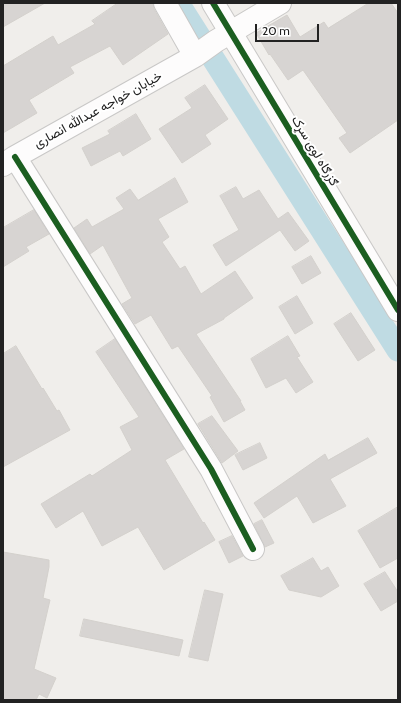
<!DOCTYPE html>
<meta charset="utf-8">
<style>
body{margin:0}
#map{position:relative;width:401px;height:703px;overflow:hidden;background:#f0eeeb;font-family:Cabin,sans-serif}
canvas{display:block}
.frame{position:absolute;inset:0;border:4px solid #222;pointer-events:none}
.scale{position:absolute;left:255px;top:24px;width:64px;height:18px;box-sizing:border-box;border:2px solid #222;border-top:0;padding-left:5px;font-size:12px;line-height:14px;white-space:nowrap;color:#222;-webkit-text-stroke:3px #fff;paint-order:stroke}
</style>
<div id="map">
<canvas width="401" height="703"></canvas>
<div class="frame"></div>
<div class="scale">20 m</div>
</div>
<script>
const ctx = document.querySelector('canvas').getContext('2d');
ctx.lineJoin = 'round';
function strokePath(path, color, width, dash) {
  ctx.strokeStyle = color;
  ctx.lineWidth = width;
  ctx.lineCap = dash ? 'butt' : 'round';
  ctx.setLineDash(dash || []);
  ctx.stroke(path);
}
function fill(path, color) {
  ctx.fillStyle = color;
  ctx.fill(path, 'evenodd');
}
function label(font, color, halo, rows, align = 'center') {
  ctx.font = font + ' Cabin,Vazirmatn,sans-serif';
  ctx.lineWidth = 4;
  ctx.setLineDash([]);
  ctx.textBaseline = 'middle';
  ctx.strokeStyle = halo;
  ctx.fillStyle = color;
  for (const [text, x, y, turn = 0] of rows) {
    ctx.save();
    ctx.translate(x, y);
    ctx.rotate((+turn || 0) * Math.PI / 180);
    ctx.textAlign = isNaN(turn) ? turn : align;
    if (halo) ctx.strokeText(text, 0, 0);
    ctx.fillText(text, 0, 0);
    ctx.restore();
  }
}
const canal = new Path2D(`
 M 178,3 L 398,350`);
const building = new Path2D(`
 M 3,3 L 45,3 L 3,27 Z
 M 118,3 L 153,3 L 154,9 L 168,34 L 123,65 L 110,46 L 70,67 L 74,73 L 29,100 L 37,113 L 3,133 L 3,66 L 53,36 L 58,45 L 95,24 L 92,21 Z
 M 369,3 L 391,3 L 398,13 L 398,120 L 350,153 L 339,138 L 347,133 L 303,70 L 288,80 L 270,54 L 269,55 L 256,33 L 287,15 L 300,37 L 324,22 L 328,28 Z
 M 205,85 L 228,119 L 205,135 L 211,144 L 182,163 L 159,129 L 192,108 L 185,98 Z
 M 136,114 L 151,139 L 123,156 L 120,151 L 91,166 L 82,148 L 110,134 L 108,131 Z
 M 175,178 L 188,202 L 158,219 L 169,237 L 162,242 L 180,269 L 185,266 L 201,294 L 235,271 L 253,298 L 224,318 L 224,319 L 196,334 L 241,401 L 240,401 L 245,410 L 224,422 L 210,397 L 212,396 L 178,346 L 172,349 L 151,315 L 135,324 L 122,304 L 132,298 L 103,245 L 90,254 L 74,228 L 87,219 L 92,227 L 124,209 L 116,198 L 130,189 L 138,200 Z
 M 236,187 L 243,199 L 259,190 L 278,219 L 288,212 L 309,241 L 295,251 L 280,230 L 226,266 L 213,245 L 239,230 L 220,196 Z
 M 34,210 L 49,234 L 26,247 L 29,251 L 3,267 L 3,228 Z
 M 311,256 L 321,273 L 302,284 L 292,267 Z
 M 297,296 L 313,323 L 295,334 L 279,307 Z
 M 351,313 L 375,350 L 358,361 L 334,324 Z
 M 288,336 L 300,356 L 297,357 L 313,382 L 296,393 L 286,378 L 266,388 L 251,359 Z
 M 115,339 L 184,449 L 165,460 L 203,523 L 204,522 L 215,540 L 164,570 L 138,527 L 102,546 L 83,511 L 56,528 L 41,504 L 90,474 L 92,476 L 132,450 L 120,427 L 139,417 L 96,352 Z
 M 16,346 L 42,389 L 43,388 L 57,411 L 59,410 L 70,430 L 3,467 L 3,354 Z
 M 212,416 L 238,451 L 222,463 L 198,424 Z
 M 368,438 L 377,453 L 330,479 L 346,506 L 313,523 L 297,496 L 264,518 L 254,503 L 325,454 L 328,460 Z
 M 260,443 L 267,458 L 243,470 L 235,455 Z
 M 398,507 L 398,558 L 380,568 L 358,531 Z
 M 262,520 L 274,543 L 265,547 L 254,524 Z
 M 232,536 L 243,556 L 229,563 L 219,542 Z
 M 3,552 L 49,560 L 49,567 L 43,598 L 50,600 L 34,669 L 56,678 L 47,698 L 39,694 L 36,700 L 3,700 Z
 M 313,558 L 321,571 L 328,567 L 339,586 L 321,597 L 289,590 L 281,576 Z
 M 385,572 L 398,592 L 398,601 L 381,611 L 364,584 Z
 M 205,590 L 223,594 L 208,661 L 189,657 Z
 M 84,619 L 183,640 L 179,656 L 80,636 Z`);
const minor = new Path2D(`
 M 165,3 L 195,56
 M 213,3 L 398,310
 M 15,157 L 211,469 L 253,549
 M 3,165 L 15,157 L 195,56 L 216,41 L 280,3`);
const cycleway = new Path2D(`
 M 213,3 L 398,310
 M 15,157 L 211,469 L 253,549`);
const streetNames = [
 ["خیابان خواجه عبدالله انصاری",98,110,-29],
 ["ګزرګاه لوی سړک",315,151,59]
];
strokePath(canal, '#bfdbe3', 23);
fill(building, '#d7d4d2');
strokePath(building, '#d3d0cc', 1);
strokePath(minor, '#c9c8c7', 24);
strokePath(minor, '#fdfcfc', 22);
strokePath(cycleway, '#1b5e20', 6);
label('13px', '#222', '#fff', streetNames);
</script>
